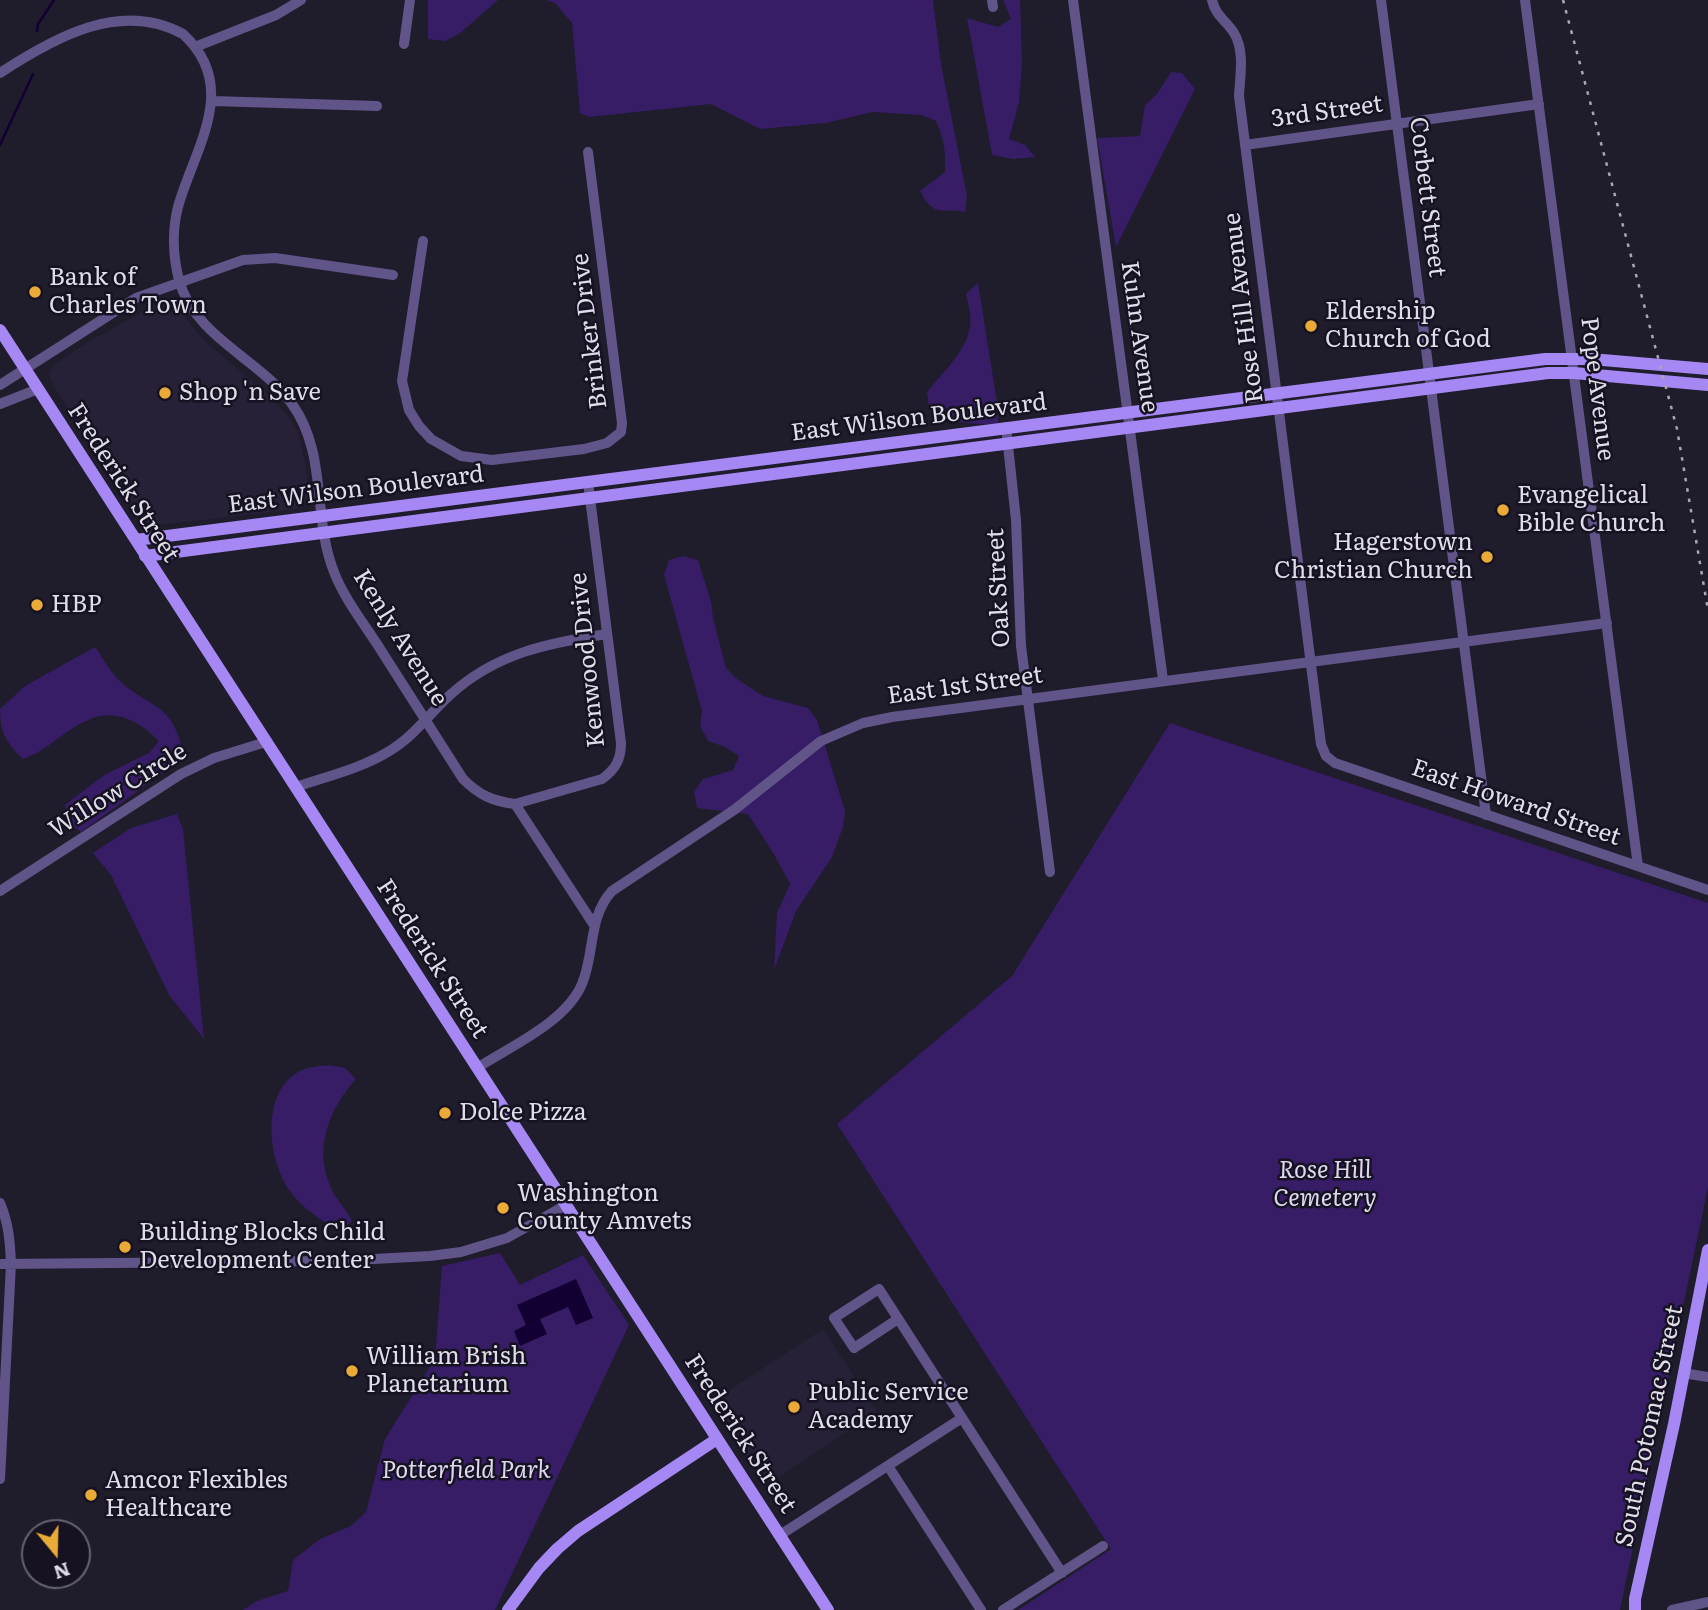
<!DOCTYPE html>
<style>
body{margin:0}
#map{position:relative;width:1708px;height:1610px;overflow:hidden;background:#1f1c2c;font-family:Literata,serif}
canvas{display:block}
.north{position:absolute;left:21px;top:1519px;width:70px;height:70px;box-sizing:border-box;background:#161222;border:2px solid #666371;border-radius:50%;rotate:161deg;font-size:19px;font-weight:700;line-height:28px;text-align:center;color:#dfdde8}
.north::after{content:'';display:block;margin:auto;width:24px;height:32px;background:#eaaa38;clip-path:polygon(50% 0,100% 100%,50% 72%,0 100%)}
</style>
<div id="map">
<canvas width="1708" height="1610"></canvas>
<div class="north">N</div>
</div>
<script>
const ctx = document.querySelector('canvas').getContext('2d');
ctx.lineJoin = 'round';
function fill(path, color) {
  ctx.fillStyle = color;
  ctx.fill(path, 'evenodd');
}
function strokePath(path, color, width, dash) {
  ctx.strokeStyle = color;
  ctx.lineWidth = width;
  ctx.lineCap = dash ? 'butt' : 'round';
  ctx.setLineDash(dash || []);
  ctx.stroke(path);
}
function label(font, color, halo, rows, align = 'center') {
  ctx.font = font + ' Literata,serif';
  ctx.lineWidth = 5;
  ctx.setLineDash([]);
  ctx.textBaseline = 'middle';
  ctx.strokeStyle = halo;
  ctx.fillStyle = color;
  for (const [text, x, y, turn = 0] of rows) {
    ctx.save();
    ctx.translate(x, y);
    ctx.rotate((+turn || 0) * Math.PI / 180);
    ctx.textAlign = isNaN(turn) ? turn : align;
    if (halo) ctx.strokeText(text, 0, 0);
    ctx.fillText(text, 0, 0);
    ctx.restore();
  }
}
const built = new Path2D(`
 M 169,297 L 175,299 L 189,323 L 206,342 L 271,397 L 291,420 L 298,432 L 306,466 L 309,495 L 306,502 L 296,509 L 168,524 L 148,525 L 141,521 L 52,383 L 49,374 L 53,366 L 86,343 Z
 M 823,1329 L 877,1412 L 765,1486 L 710,1403 Z`);
const green = new Path2D(`
 M 428,0 L 498,0 L 459,34 L 445,41 L 428,39 Z
 M 546,0 L 933,0 L 941,64 L 967,196 L 965,212 C 940,207 935,219 920,191 L 945,172 C 946,153 944,139 936,121 L 921,115 L 873,112 L 826,123 L 760,129 L 711,104 L 589,117 L 580,113 L 572,23 L 555,3 Z
 M 1003,0 L 1020,0 L 1022,63 L 1019,102 L 1009,139 L 1025,145 L 1035,157 L 1013,159 L 992,155 L 967,18 L 998,27 L 1011,19 Z
 M 1171,72 L 1182,73 L 1195,89 L 1116,247 L 1097,138 L 1140,136 L 1145,105 L 1157,94 Z
 M 978,283 L 998,409 L 998,424 C 972,424 949,424 929,408 L 927,392 C 942,373 966,352 970,327 C 972,317 968,304 966,294 Z
 M 683,556 L 698,560 L 711,602 L 713,618 L 726,668 L 737,679 L 763,696 L 808,708 L 817,720 L 845,811 L 843,827 L 832,857 L 796,911 L 774,970 L 777,913 L 790,884 L 775,856 L 748,814 L 697,808 L 694,792 L 703,779 L 733,770 L 739,756 L 725,747 L 708,741 L 700,726 L 702,711 L 664,575 L 669,560 Z
 M 95,647 C 104,659 111,674 122,683 C 154,710 170,702 183,750 L 175,764 L 81,832 L 66,821 L 65,805 L 104,775 L 149,753 L 159,741 C 132,715 108,706 75,727 C 56,738 44,752 23,759 C 6,742 0,733 0,709 L 25,686 Z
 M 1170,723 L 1708,903 L 1708,1187 L 1620,1610 L 1018,1610 L 1111,1549 L 837,1124 L 1012,976 Z
 M 177,814 L 183,829 L 204,1039 L 169,995 L 111,875 L 93,853 L 131,828 Z
 M 329,1065 L 345,1068 L 356,1079 C 327,1111 312,1153 334,1194 C 340,1203 347,1211 352,1221 L 340,1232 C 322,1220 302,1209 290,1191 C 268,1160 260,1095 298,1072 C 307,1067 319,1066 329,1065 Z
 M 500,1253 L 520,1285 L 583,1255 L 629,1325 L 495,1610 L 243,1610 L 257,1601 L 288,1591 L 293,1560 L 320,1539 L 351,1526 L 366,1512 L 385,1439 L 435,1359 L 442,1266 Z`);
const water = new Path2D(`
 M 576,1279 L 593,1318 L 576,1325 L 568,1307 L 540,1319 L 547,1334 L 520,1346 L 514,1331 L 526,1325 L 517,1305 Z`);
const stream = new Path2D(`
 M 37,31 L 38,24 L 54,0
 M 0,145 L 33,74`);
const minor = new Path2D(`
 M 992,0 L 993,7
 M 1073,0 L 1163,680
 M 1212,0 C 1216,17 1226,20 1234,33 C 1245,51 1240,76 1239,96 L 1321,744 L 1326,756 L 1335,763 L 1708,890
 M 1381,0 L 1486,815
 M 1525,0 L 1638,866
 M 404,44 L 410,0
 M 195,47 L 276,15 L 301,0
 M 0,73 C 55,37 121,0 183,34 C 241,87 194,149 178,207 C 172,230 173,257 179,280 C 195,338 259,358 292,404 C 328,454 312,517 334,572 C 344,598 362,621 377,644 C 406,689 434,734 463,779 C 479,795 492,801 515,804 L 594,925
 M 212,101 L 377,106
 M 1245,145 L 1539,104
 M 423,241 L 402,381 L 409,410 L 419,426 L 431,439 L 461,456 L 492,460 L 584,449 L 607,443 L 621,432 L 622,423 L 588,152
 M 0,385 L 136,298 L 243,260 L 275,258 L 393,275
 M 0,404 L 38,389
 M 1006,427 L 1016,520 L 1021,646 L 1050,872
 M 296,787 C 328,776 363,768 391,750 C 414,736 430,713 450,695 C 496,653 548,643 607,634
 M 515,804 L 602,779 C 616,769 621,759 621,743 L 588,482
 M 0,891 L 181,774 L 214,758 L 266,742
 M 477,1068 C 511,1046 566,1022 582,984 C 595,953 588,917 612,891 L 734,810 L 821,741 L 863,723 L 892,717 L 1607,623
 M 0,1203 C 9,1224 10,1242 11,1264 L 0,1479
 M 0,1264 L 336,1261 L 430,1256 L 461,1252 L 507,1238 L 566,1205
 M 898,1319 L 854,1348 L 834,1318 L 879,1289 C 940,1384 1001,1478 1062,1573
 M 1683,1373 L 1708,1377
 M 888,1466 L 981,1610
 M 780,1535 L 962,1418
 M 1003,1610 L 1103,1546
 M 1672,1610 L 1708,1602`);
const major = new Path2D(`
 M 0,330 L 828,1610
 M 136,540 L 1545,359 L 1591,359 L 1708,369
 M 145,556 L 1548,373 L 1574,373 L 1708,385
 M 508,1610 L 539,1568 L 557,1549 L 578,1531 L 717,1439
 M 1635,1610 L 1635,1599 L 1674,1424 L 1708,1250`);
const rail = new Path2D(`
 M 1563,0 L 1677,429 L 1708,610`);
const markers = [
 [35,292,7,"#eaaa38"],
 [1311,326,7,"#eaaa38"],
 [165,393,7,"#eaaa38"],
 [1503,510,7,"#eaaa38"],
 [1487,557,7,"#eaaa38"],
 [37,605,7,"#eaaa38"],
 [445,1113,7,"#eaaa38"],
 [503,1208,7,"#eaaa38"],
 [125,1247,7,"#eaaa38"],
 [352,1371,7,"#eaaa38"],
 [794,1407,7,"#eaaa38"],
 [91,1495,7,"#eaaa38"]
];
const streetNames = [
 ["3rd Street",1327,112,-8],
 ["Corbett Street",1427,197,83],
 ["Rose Hill Avenue",1244,308,-97],
 ["Brinker Drive",590,331,-97],
 ["Kuhn Avenue",1139,337,82],
 ["Pope Avenue",1597,389,83],
 ["East Wilson Boulevard",919,418,-7],
 ["Frederick Street",123,483,57],
 ["East Wilson Boulevard",356,490,-7],
 ["Oak Street",999,588,-93],
 ["Kenly Avenue",400,638,58],
 ["Kenwood Drive",588,660,-96],
 ["East 1st Street",965,686,-8],
 ["Willow Circle",118,791,-32],
 ["East Howard Street",1516,803,19],
 ["Frederick Street",432,959,57],
 ["South Potomac Street",1650,1426,-78],
 ["Frederick Street",740,1434,57]
];
const poiNames = [
 ["Bank of",49,278],
 ["Charles Town",49,306],
 ["Eldership",1325,312],
 ["Church of God",1325,340],
 ["Shop 'n Save",179,393],
 ["Evangelical",1517,496],
 ["Bible Church",1517,524],
 ["Hagerstown",1473,543,"right"],
 ["Christian Church",1473,571,"right"],
 ["HBP",51,605],
 ["Dolce Pizza",459,1113],
 ["Washington",517,1194],
 ["County Amvets",517,1222],
 ["Building Blocks Child",139,1233],
 ["Development Center",139,1261],
 ["William Brish",366,1357],
 ["Planetarium",366,1385],
 ["Public Service",808,1393],
 ["Academy",808,1421],
 ["Amcor Flexibles",105,1481],
 ["Healthcare",105,1509]
];
const parkNames = [
 ["Rose Hill",1325,1171],
 ["Cemetery",1325,1199],
 ["Potterfield Park",466,1471]
];
fill(built, '#262137');
fill(green, '#361d65');
fill(water, '#130032');
strokePath(stream, '#130032', 2.5);
strokePath(minor, '#615488', 10);
strokePath(major, '#a588f4', 12);
strokePath(rail, '#aaa8b4', 2.5, [3.5, 7]);
for (const [x, y, r, color] of markers) {
  const dot = new Path2D();
  dot.arc(x, y, r, 0, 2 * Math.PI);
  ctx.fillStyle = color;
  ctx.fill(dot);
  strokePath(dot, '#161222', 2.5);
}
label('24px', '#dfdde8', '#161222', streetNames);
label('24px', '#dfdde8', '#161222', poiNames, 'left');
label('italic 24px', '#ddd8ef', '#161222', parkNames);
</script>
